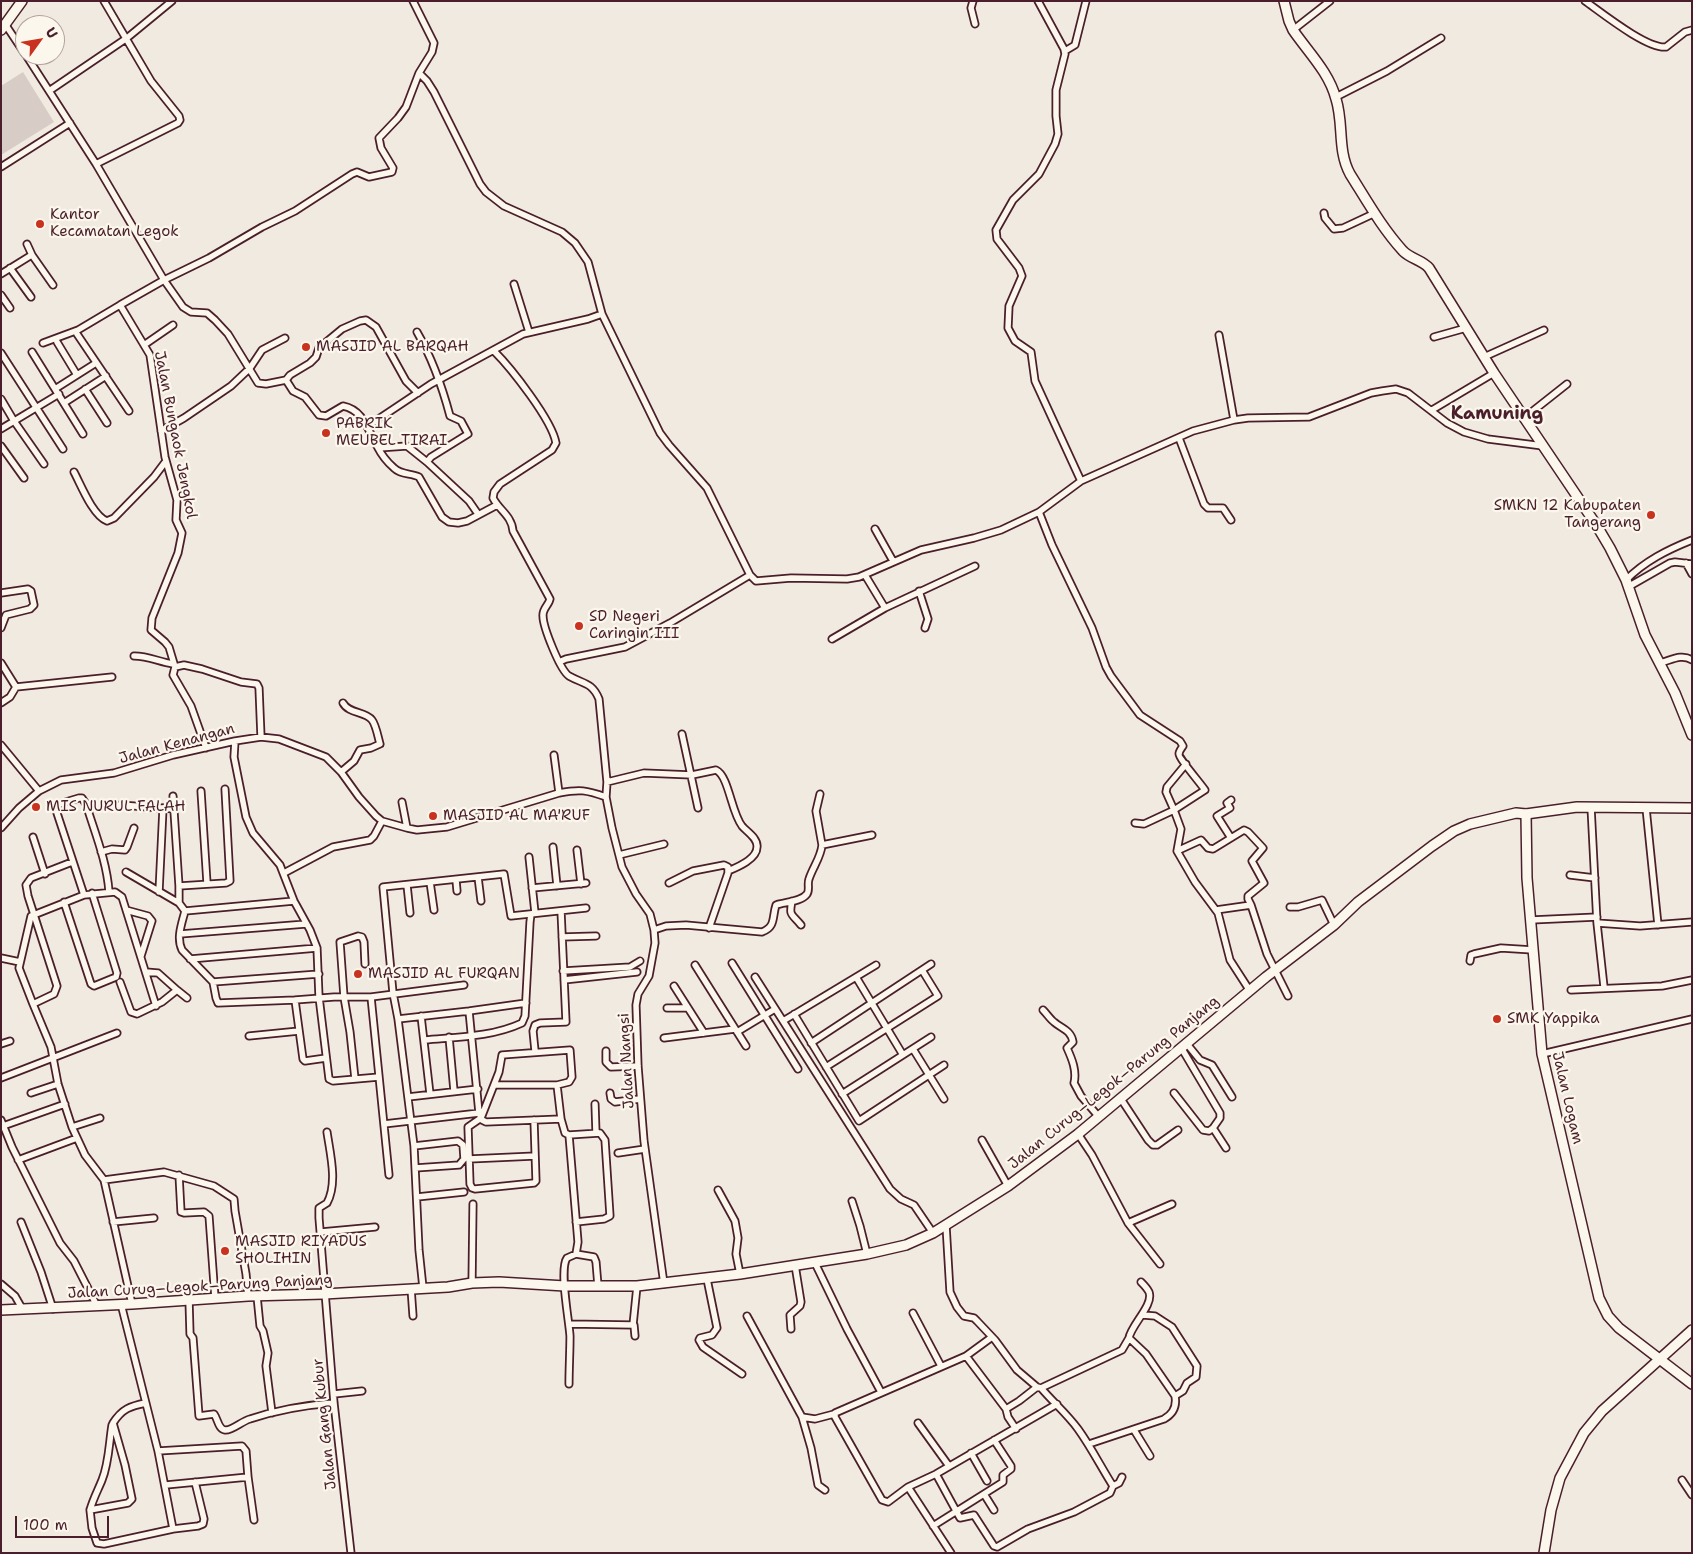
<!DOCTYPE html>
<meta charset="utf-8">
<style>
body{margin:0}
#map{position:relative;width:1693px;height:1554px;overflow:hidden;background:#f0eae0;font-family:"Shantell Sans",sans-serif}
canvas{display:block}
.frame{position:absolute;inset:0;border:2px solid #4a1f2b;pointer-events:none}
.north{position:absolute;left:15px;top:15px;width:50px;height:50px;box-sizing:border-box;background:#fbf7ec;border:1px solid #b4a19f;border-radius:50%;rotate:58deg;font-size:14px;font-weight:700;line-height:20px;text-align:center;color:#4a1f2b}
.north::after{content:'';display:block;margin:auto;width:18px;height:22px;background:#c8321e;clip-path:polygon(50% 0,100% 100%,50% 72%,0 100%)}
.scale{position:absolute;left:15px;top:1516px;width:94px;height:22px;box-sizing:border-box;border:2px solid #4a1f2b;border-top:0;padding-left:6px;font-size:15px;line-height:18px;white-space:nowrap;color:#4a1f2b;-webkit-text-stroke:4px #fbf7ec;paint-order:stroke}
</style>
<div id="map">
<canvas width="1693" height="1554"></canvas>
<div class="frame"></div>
<div class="north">U</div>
<div class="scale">100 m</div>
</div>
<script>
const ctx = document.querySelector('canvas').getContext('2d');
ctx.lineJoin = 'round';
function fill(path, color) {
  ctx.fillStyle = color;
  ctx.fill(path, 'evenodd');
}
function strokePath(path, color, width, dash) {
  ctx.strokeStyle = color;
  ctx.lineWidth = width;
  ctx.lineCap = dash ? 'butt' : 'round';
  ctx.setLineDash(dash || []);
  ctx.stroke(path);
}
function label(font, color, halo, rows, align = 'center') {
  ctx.font = font + ' "Shantell Sans",sans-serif';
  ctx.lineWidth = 4.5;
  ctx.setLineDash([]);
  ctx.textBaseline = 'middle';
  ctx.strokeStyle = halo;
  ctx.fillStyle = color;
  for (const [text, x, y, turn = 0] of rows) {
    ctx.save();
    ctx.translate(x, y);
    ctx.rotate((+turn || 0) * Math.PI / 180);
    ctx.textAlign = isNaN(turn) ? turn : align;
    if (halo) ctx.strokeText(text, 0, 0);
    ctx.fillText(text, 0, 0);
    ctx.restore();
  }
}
const green = new Path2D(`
 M 23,72 L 54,122 L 1,155 L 1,86 Z`);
const street = new Path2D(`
 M 413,1 L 434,43 L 432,52 L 419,73 L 427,81 L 434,92 L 480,184 L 486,192 L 504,206 L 562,232 L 575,243 L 588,262 L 602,314 L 660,433 L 669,445 L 707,488 L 750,575 L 756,581 L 791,578 L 847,579 L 859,577 L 921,550 L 974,538 L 1001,530 L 1039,512 L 1081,481 L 1193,431 L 1234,420 L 1248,418 L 1309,417 L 1371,393 L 1382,391 L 1396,389 L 1408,393 L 1447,423 L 1464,432 L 1488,439 L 1543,446
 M 973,1 L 971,8 L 975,24
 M 1038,1 L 1064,49 L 1065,54 L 1056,90 L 1056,116 L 1058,134 L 1055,144 L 1039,174 L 1013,200 L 996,230 L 997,239 L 1019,268 L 1022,276 L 1009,306 L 1008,328 L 1015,341 L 1031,352 L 1035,381 L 1081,481
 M 1585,1 C 1602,13 1647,49 1666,47 L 1685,32 L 1692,30
 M 5,24 L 25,54
 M 1293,30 L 1330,1
 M 1065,51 L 1075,45 L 1086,1
 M 26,55 L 96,164 L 164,280 L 183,307 L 191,312 L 207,313 L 215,320 L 228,334 L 258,383 L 266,384 L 286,380 L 293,391 L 305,397 L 319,415 L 326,416 L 343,406 C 364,410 368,431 377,446 C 381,454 387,462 394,468 C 401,475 411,473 419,477 L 442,517 L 449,522 L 458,523 L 467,521 L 497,505
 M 49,91 L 127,38 L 172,1
 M 1336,97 L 1387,71 L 1441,38
 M 96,164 L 178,123 L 180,120 L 179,116 L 151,81 L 104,1
 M 1,167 L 70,123
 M 1324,213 L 1325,218 L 1334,229 L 1343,228 L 1373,214
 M 27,244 L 32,255
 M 10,268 L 31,297
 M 1,274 L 30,256 L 32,255 L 53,285
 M 514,284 L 529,332
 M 1,295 L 10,308
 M 417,332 C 432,358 442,386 450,416 L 461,421 L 468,434 L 431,457 L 427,462 L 469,501 L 478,514
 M 77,334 L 129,411
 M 1219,335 L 1234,420
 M 1434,337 L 1466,328
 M 57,342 L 77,375
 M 43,343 L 78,330 L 120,305
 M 144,345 L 173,325
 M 494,351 C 511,368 552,420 556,443 L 552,450 L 500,484 L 494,492 L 493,498 C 499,510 512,516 513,531 L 550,599 C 549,605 542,609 543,616 C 543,627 560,670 569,676 C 583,684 592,682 599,699 L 607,782 L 606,797 L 612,828 L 622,867 L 636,894 L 650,914 L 654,930 L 655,943 L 649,976 L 638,994 L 636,1005 L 638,1066 L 644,1141 L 664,1284
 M 32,352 L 83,434
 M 1,353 L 63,449
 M 1484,357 L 1544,330
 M 286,380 L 290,375 L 310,363 L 316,357 L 319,348 L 342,329 L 360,321 L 366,320 L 376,327 L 406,381 L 418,393
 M 55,389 L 96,363
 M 85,389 L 107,423
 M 1,399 L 14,421 L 44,464
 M 64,403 L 106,376
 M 1432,410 L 1494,373
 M 1524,418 L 1567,384
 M 368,426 L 431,384 L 523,334 L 588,319 L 602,314
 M 1,429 L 59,394
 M 161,431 L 184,418 L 231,386 L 250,368 L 262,350 L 285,338
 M 1179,438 L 1204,504 L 1208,508 L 1223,508 L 1231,520
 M 1,446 L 24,478
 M 378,448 L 407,446 L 427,462
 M 74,472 C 81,485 93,516 107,521 L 114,518 L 154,477 L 166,461
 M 1039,512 L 1052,545 L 1092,628 L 1106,667 L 1111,676 L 1140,715 L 1180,741 L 1183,746 C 1181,749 1179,751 1179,754 C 1178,757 1201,784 1205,790 L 1174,810 L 1166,792 L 1167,787 L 1186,764
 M 875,529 L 893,561
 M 1686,563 L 1692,574
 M 1626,580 C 1645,561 1667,550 1692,540
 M 1628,587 L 1670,563 L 1675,562 L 1692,564
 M 919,591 L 928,619 L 925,628
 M 1,593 L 28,589 L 31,591 L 34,605 L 30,609 L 6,615 L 1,628
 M 885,608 L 975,566
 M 832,639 L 885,608 L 865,575
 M 134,656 C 149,656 159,662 173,664
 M 559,662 L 566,659 L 625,647 L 670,623 L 750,575
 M 1,663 L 16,687 L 10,697 L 1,703
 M 1659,663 C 1670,661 1681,653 1692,660
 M 175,667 L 184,665 L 202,669 L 241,682 L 257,684 L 259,688 L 261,737
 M 16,687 L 112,677
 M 682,734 L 698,808
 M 235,741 L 234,757 L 246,817 L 253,833 L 280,865 L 294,901 L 310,930 L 317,948
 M 1,745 L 39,791
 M 206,748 L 191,706 L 173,675 L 175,667 L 169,647 L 165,642 L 151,630 L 152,618 L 178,553 L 182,533 L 176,520 L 177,500 L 165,457 L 150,355 L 120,305 L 164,280 L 209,258 L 262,227 L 295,211 L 352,174 L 357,172 L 369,177 L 392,172 L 393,168 L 381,148 L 379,138 L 398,118 L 406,107 L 419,73
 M 554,755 L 559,793
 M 341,772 L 354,761 L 360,750 L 371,748 L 380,744 C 378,737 376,725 372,720 C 365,711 349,714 343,703
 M 607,782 L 644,773 L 692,775 L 716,770 C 729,776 731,812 742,826 C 747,832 758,838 757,847 C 757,859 738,867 728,871
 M 201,791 L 207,883
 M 173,796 L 179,886 L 179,903 L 185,911 C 182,923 176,938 182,950 L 213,982 L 216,998 L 218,1003 L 295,1000 L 334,997 L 371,997 L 464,985
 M 1231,800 L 1227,803 L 1230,808 L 1217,816 L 1231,838
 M 402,802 L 407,828
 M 120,805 L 175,809
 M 1591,807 L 1597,923 L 1604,987
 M 1646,808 L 1658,925
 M 1135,823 L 1144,824 L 1174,810 L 1181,829 L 1177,851 L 1195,882 L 1218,913 L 1230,960 L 1250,991
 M 1,828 L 19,808 L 39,791 L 61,780 L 114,773 L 173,755 L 235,741 L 261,737 L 279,739 L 326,757 L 341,772 L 359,797 L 376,816 L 382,821 L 407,828 L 417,830 L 447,827 L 559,793 C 580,789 586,790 606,797
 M 33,837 L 45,874
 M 822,845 L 872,835
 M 553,847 L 557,886
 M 577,850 L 581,884
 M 1177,851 L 1201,840 L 1208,848 L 1213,849 L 1244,830 L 1248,832 L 1263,848 L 1252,861 L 1264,883 L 1248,896 L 1248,899 L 1251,905 L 1267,954 L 1288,996
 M 101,852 L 112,849 L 125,850 L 127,847 L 134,828
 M 619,855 L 664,844
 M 529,857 L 535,913
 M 72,862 L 31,878 L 26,885 L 28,896 L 57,986 L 54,994 L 33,1004 L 51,1047 L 58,1084 L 72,1127 L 85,1155 L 104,1180 L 132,1304
 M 126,872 L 179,903
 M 284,873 L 333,847 L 370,840 L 374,836 L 382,821
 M 1570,875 L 1595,878
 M 478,877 L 481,901
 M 456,880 L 457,891
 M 430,882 L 434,910
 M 669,883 L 693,871 L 724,865 L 728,867 L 728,873 L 709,928
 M 407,885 L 410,913
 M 179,886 L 226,883 L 230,881 L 225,789
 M 532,888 L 586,883
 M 159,892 L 163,808
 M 84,895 L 56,810 L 59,804 L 79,798 L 82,798 L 86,804 C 95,833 107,862 109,892
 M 792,901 C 789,916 791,913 801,925
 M 64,902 L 91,984 L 94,986 L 116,977 L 117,973 L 92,893
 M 1290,907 L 1298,907 L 1322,900 L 1334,925
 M 126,910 L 148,916 L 152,921 L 141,956
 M 1216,910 L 1251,905
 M 185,911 L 294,901
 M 1531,920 L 1597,917
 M 1597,923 L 1640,926 L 1692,922
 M 654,930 L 666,926 L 686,925 L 762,932 C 776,927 772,917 776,905 C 785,902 801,902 807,894 C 810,890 807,884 809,879 C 813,867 821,857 822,845 L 816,811 L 820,794
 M 180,934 L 306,924
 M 562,937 L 596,936
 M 1,958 L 20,962
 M 190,959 L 317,948 L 319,997 L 329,1079 L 333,1081 L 379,1077
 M 1470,961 L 1471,955 L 1474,954 L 1501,948 L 1533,950
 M 732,963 L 798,1069
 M 695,965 L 746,1046
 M 563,971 L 630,967 L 640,961
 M 755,977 L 890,1189 L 901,1199 L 914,1205 L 933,1233
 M 856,977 L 903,1055
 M 564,980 L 637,972
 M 120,982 L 131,1012 L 137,1014 L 162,1002 L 177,990 L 158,973 L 146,972
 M 213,982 L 319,974
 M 674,986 L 704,1033
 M 177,990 L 187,998
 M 1571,990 L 1662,986 L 1692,980
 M 371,997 L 389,1175
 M 295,1000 L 303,1059 L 305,1061 L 326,1058
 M 33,1004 L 19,968 L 31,916 L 84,895 L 115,892 L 122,897 L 156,1006
 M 667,1008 L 688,1008
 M 1043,1010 C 1047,1014 1050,1019 1054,1022 C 1062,1029 1071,1030 1073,1042 L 1067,1048 C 1072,1059 1077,1071 1074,1083 L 1081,1096 L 1099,1117
 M 469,1011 L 479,1113 L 482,1120 L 486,1122 L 561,1119
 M 794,1014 L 859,1121 L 944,1065
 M 421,1016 L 430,1094
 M 398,1019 L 469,1011 L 526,1003
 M 783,1021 L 876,965
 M 737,1032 L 775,1009
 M 249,1036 L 299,1031
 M 449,1037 L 454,1091
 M 664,1038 L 735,1029
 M 425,1040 C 457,1037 492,1037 522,1023 L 525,1016 L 530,922 L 531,914
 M 811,1043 L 931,964
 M 1,1044 L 10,1041
 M 1187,1044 L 1200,1060 L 1212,1065 L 1232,1097
 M 913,1049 L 944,1099
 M 1182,1049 L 1220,1113 L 1220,1118 L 1213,1128 L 1226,1148
 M 535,1051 L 533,1031 L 535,1025 L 540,1023 L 566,1022 L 561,911
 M 606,1051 L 606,1062 L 611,1067 L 638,1066
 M 1542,1054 L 1692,1019
 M 826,1067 L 938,996 L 922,970
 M 1,1078 L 117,1033
 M 355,1079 L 350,1032 L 344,997 L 340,942 L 358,936 L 362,937 L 364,942 L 365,964
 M 494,1085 L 557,1085 L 569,1082 L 572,1077 L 570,1050 L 502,1055 L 499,1072 L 481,1118 L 468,1127 L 470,1184 L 472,1188 L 475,1189 L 534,1183 L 536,1181 L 534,1120
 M 557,1085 L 561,1119 L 565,1133 L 569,1135 L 600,1133 L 605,1140 L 610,1216 L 604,1219 L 576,1222
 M 31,1093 L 58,1084
 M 610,1093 L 611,1099 L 615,1102 L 640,1099
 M 1174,1093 L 1203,1130 L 1209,1131 L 1213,1128
 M 842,1094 L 931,1037
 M 408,1097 L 478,1089
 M 1121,1099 L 1148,1140 L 1153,1145 L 1157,1145 L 1178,1130
 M 595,1104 L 596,1133
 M 1,1120 L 12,1147 L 60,1243 L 74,1261 L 97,1306
 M 384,1124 L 479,1113
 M 3,1126 L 65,1104
 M 72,1127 L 100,1118
 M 327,1132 C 330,1153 338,1183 327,1203 L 319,1208 L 319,1218 L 334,1403 L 351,1553
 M 1078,1134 L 1092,1155 L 1128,1223 L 1172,1204
 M 569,1135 L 578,1242 L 576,1254
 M 982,1140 L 1008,1186
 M 414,1146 L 458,1141 L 463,1145 L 464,1159 L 459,1165 L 415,1168
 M 618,1153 L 645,1149
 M 469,1159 L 535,1156
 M 18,1160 L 77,1138
 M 179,1175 L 181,1212 L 184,1213 L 204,1212 L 209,1216 L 215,1298
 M 104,1180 L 164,1172 L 214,1186 L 234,1199 L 235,1211 L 246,1274 L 248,1296
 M 718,1190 L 735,1221 L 738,1238 L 736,1254 L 740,1274
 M 417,1197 L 464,1192
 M 852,1201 L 860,1226 L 867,1254
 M 21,1222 L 41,1272 L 53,1309
 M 113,1222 L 154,1218
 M 1128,1223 L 1160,1264
 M 946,1225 L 950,1292 L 957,1307 L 964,1316 L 974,1318 L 977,1321 L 995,1340 L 1017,1370 L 1037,1387 L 1041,1388 C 1053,1402 1067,1414 1078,1429 C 1091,1447 1101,1467 1113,1486
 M 321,1232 L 375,1227
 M 815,1263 L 847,1329 L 881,1392
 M 707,1279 L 717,1328 L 712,1335 L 700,1338 L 699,1340 L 703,1347 L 742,1374
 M 472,1283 L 473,1204
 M 1,1284 L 15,1296 L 23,1310
 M 411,1288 L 413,1316
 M 423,1288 L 419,1250 L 414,1146 L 398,1019 L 393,993 L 383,887 L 504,874 L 511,916 L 586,908
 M 257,1296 L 260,1326 L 263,1331 L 268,1353 L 266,1366 L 272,1413
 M 189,1300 L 190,1334 L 193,1338 L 199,1416 L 214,1414 C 218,1419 218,1429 225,1430 C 232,1431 242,1421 250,1419 C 277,1410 306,1405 334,1403
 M 121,1304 L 158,1451 L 173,1529 L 104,1544 L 97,1543 L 92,1528 L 90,1510 L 128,1503 L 132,1499 L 125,1465 L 113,1423 C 122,1409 130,1406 146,1403
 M 913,1313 L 941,1366
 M 1143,1315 L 1155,1316 L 1172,1327 L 1197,1366 L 1196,1377 L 1187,1383 L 1183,1391 L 1175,1396
 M 747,1316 L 802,1417 L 811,1448 L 818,1485 L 825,1490
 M 569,1324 L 633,1325 L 637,1286
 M 634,1325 L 635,1336
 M 791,1329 L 790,1315 L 800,1306 L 801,1302 L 795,1265
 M 992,1337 L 966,1356 L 835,1413 L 835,1417 L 882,1500 L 888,1502 L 908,1487 L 936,1474 L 1057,1404
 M 1129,1338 C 1131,1325 1154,1305 1149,1292 C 1147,1288 1144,1285 1141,1282
 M 966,1356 L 1006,1409 L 1008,1417 L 1016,1429
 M 569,1384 C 569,1368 570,1352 570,1336 C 569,1320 559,1269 567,1258 L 576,1254 L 594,1257 L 596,1262 L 598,1286
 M 1041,1388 L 1122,1350 L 1129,1338 L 1146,1354 L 1175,1396 C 1177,1407 1173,1414 1164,1419 L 1089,1444
 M 334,1394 L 362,1391
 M 1006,1409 L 1019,1401 L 1037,1387
 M 802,1417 L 815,1419 L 834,1414
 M 918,1423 L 949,1466
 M 1134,1430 L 1150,1456
 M 158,1451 L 242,1446 L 246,1451 L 248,1477
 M 971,1453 L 987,1481
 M 936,1474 L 960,1518 L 974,1515 L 994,1546 L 997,1547 L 1028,1529 L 1074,1512 L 1110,1493 L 1113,1486 L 1119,1483 L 1122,1477
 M 1682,1480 L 1692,1495
 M 166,1485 L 248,1477 L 254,1520
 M 908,1487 L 951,1553
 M 984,1494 L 994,1510
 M 90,1510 C 93,1499 98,1490 102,1480 C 109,1463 109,1443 112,1425
 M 933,1526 L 1003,1482 L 1003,1475 L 1011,1469 L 1011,1466 L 994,1440
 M 173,1529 L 198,1526 L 203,1524 L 204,1519 L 195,1482`);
const secondary = new Path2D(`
 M 1284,1 L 1289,21 L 1293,30 C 1308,52 1329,72 1336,99 C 1344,124 1337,150 1350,174 C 1367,201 1382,228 1403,251 C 1411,259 1422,260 1429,268 L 1494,373 L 1597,526 L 1610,548 L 1626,580 L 1645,635 L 1675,693 L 1692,735
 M 1,30 L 22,1
 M 1526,814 L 1527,878 L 1542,1054 L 1599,1298 L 1608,1316 L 1619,1328 L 1692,1384
 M 1544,1553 L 1551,1510 L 1560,1478 L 1584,1433 L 1602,1411 L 1692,1330`);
const primary = new Path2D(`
 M 1,1310 L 132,1304 L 248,1296 L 324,1294 L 448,1287 L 472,1283 L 499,1282 L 565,1286 L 637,1286 L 740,1274 L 867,1254 L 906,1245 L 933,1233 L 1008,1186 L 1078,1134 L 1266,977 L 1334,925 L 1358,902 L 1432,846 L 1454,831 L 1470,824 L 1516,813 L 1526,814 L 1577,807 L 1692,808`);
const markers = [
 [40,224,5,"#c8321e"],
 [306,347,5,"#c8321e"],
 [326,433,5,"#c8321e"],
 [1651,515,5,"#c8321e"],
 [579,626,5,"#c8321e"],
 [36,807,5,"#c8321e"],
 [433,816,5,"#c8321e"],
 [358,974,5,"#c8321e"],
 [1497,1019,5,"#c8321e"],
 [225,1251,5,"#c8321e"]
];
const poiNames = [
 ["Kantor",50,215],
 ["Kecamatan Legok",50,232],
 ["MASJID AL BARQAH",316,347],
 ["PABRIK",336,424],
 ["MEUBEL TIRAI",336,441],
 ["SMKN 12 Kabupaten",1641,506,"right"],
 ["Tangerang",1641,523,"right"],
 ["SD Negeri",589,617],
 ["Caringin III",589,634],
 ["MIS NURUL FALAH",46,807],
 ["MASJID AL MA'RUF",443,816],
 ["MASJID AL FURQAN",368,974],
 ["SMK Yappika",1507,1019],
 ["MASJID RIYADUS",235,1242],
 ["SHOLIHIN",235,1259]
];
const streetNames = [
 ["Jalan Bungaok Jengkol",175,435,79],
 ["Jalan Kenangan",177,744,-15],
 ["Jalan Nangsi",627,1061,-93],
 ["Jalan Curug–Legok–Parung Panjang",1114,1083,-39],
 ["Jalan Logam",1567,1098,77],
 ["Jalan Curug–Legok–Parung Panjang",200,1287,-3],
 ["Jalan Gang Kubur",325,1424,-96]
];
const quarterNames = [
 ["Kamuning",1497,414]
];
fill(green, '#d8ccc6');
strokePath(street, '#4a1f2b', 9);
strokePath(secondary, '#4a1f2b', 12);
strokePath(primary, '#4a1f2b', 12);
strokePath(street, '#fbf7ec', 5.5);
strokePath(secondary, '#fbf7ec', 9);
strokePath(primary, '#fbf7ec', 9);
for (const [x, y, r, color] of markers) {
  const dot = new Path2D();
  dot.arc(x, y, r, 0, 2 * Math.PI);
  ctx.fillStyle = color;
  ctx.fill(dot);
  strokePath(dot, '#fbf7ec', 2);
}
label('15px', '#4a1f2b', '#fbf7ec', poiNames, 'left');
label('15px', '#4a1f2b', '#fbf7ec', streetNames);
label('bold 18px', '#4a1f2b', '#fbf7ec', quarterNames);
</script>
